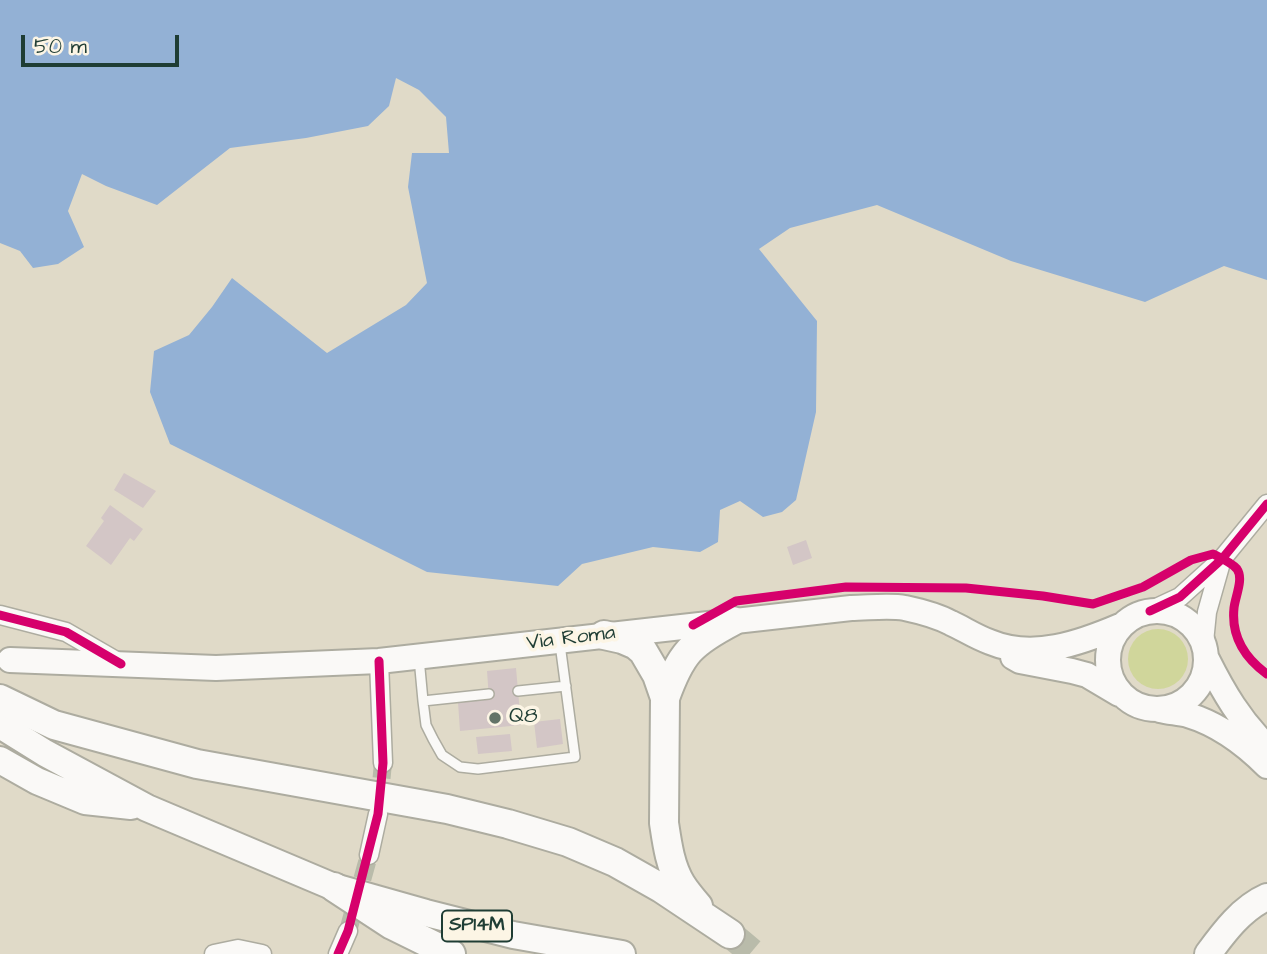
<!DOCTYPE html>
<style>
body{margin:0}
#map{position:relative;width:1267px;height:954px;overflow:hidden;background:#e0dac8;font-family:"Architects Daughter",sans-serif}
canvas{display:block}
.scale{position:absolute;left:21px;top:35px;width:158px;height:32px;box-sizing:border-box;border:4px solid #1f3d34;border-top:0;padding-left:9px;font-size:21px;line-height:24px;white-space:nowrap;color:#1f3d34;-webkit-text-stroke:5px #fcf5e5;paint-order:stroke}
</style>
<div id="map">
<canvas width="1267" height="954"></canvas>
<div class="scale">50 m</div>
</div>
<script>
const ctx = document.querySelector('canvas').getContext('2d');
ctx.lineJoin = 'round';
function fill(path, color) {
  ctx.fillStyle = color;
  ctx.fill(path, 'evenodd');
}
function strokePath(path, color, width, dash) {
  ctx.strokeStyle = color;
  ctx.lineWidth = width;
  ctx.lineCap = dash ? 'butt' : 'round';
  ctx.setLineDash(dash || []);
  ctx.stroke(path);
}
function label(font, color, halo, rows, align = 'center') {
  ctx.font = font + ' "Architects Daughter",sans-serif';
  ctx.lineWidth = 7;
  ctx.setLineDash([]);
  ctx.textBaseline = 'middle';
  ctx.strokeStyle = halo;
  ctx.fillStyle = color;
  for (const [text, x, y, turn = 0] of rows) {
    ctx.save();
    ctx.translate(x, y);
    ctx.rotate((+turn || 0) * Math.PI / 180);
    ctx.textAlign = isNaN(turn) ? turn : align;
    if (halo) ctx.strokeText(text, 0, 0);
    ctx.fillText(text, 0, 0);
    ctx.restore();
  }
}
const green = new Path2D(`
 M1128 659a30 30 0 1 1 60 0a30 30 0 1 1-60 0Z`);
const water = new Path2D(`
 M 0,0 L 1267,0 L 1267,280 L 1224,266 L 1145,302 L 1011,261 L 877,205 L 790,228 L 759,249 L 817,321 L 816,412 L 796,500 L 782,512 L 763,517 L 740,501 L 720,510 L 718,542 L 700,552 L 653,547 L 582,564 L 558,586 L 427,572 L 170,444 L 150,392 L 154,351 L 189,335 L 212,307 L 232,278 L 327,353 L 406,305 L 427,283 L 408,187 L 412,153 L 449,153 L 446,117 L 419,90 L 396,78 L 389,106 L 368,126 L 306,138 L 230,148 L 157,205 L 106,186 L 82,174 L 68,211 L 84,247 L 58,264 L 33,268 L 20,251 L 0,243 Z`);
const building = new Path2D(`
 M 124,473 L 156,491 L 143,508 L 114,490 Z
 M 110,505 L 143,529 L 134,541 L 130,538 L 111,565 L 86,546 L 104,521 L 101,518 Z
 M 806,540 L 812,558 L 793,565 L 787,547 Z
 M 516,668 L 521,725 L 460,731 L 458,702 L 489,699 L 487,671 Z
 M 560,719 L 563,744 L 537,748 L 534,722 Z
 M 510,734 L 512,751 L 478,754 L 476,737 Z`);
const minorTunnel = new Path2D(`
 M 379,805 L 383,763
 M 348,931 L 369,855`);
const trunkTunnel = new Path2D(`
 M 730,934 L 754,954`);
const service = new Path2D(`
 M 419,658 L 423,701 L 489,694
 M 518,691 L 566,686
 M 423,701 L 426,725 L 433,739 L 442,755 L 460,767 L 478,769 L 575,757 L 560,644`);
const minor = new Path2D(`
 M 1150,611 L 1180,597 L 1222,559 L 1267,504
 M 0,615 L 66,632 L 118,662
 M 1204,642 L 1207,612 L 1222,559
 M 379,661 L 383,763
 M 369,855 L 378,814
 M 214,954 L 238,949 L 262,954
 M 338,954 L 348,931`);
const secondary = new Path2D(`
 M1108 660a49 49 0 1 1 98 0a49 49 0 1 1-98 0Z
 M 1013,657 L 1020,661 L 1072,671 L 1087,675 L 1119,694
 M 1207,659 C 1224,693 1240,720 1267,747
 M 10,660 L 216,668 L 379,661 L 851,608 C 868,608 888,605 905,608 C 919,611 938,616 951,623 C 964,629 976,637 990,642 C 1033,660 1080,643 1120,626
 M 1160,710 C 1169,712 1179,713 1188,715 C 1218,724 1245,744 1267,766`);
const primary = new Path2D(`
 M 0,725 L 45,753 L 147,808 L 334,887 L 426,913 L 513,935 L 622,954
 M 0,760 L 37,781 L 85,801 L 131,806
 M 1208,954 C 1224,932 1242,908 1267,897`);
const trunk = new Path2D(`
 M 604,635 L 622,639 L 636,645 L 643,651 L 657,675 L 665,698 L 664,823 C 667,843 670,866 681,884 C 686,892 692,899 698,906
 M 665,698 C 681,653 691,643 733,621
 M 0,699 L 54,725 L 197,764 L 447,809 L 508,824 L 568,842 L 615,862 L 661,888 L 730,934
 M 334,887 L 392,925 L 451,954`);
const cycleway = new Path2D(`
 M 1150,611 L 1180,597 L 1222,559 L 1267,504
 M 0,615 L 66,632 L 121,664
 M 693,625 L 736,601 L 846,587 L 966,588 L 1043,596 L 1093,604 L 1143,587 L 1191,560 L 1213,554 C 1221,558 1232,563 1237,569 C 1244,579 1235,597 1234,608 C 1231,637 1245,658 1267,674
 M 338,954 L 348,931 L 378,814 L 383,763 L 379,661`);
const markers = [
 [495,718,7,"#637468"]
];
const shields = [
 [477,926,70]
];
const shieldNames = [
 ["SP14M",477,926]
];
const streetNames = [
 ["Via Roma",571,639,-7]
];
const poiNames = [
 ["Q8",509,718]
];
fill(green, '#d0d69b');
fill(water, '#93b1d5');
fill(building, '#d3c6c6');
strokePath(minorTunnel, '#b9bbaa', 18, [18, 9]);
strokePath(trunkTunnel, '#b9bbaa', 28, [28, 14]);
strokePath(service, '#adaca0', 12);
strokePath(minor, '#adaca0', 21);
strokePath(secondary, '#adaca0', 28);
strokePath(primary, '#adaca0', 30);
strokePath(trunk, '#adaca0', 32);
strokePath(service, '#faf9f7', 9);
strokePath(minor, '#faf9f7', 18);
strokePath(secondary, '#faf9f7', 24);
strokePath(primary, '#faf9f7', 26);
strokePath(trunk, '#faf9f7', 28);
strokePath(cycleway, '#d6006c', 9);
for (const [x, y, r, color] of markers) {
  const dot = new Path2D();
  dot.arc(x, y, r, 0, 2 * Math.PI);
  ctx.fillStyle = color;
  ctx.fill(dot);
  strokePath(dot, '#fcf5e5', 2.5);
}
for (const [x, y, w] of shields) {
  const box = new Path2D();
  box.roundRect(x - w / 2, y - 15.5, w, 31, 5);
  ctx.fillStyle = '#fcf5e5';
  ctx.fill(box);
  strokePath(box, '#1f3d34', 2);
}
label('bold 19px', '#1f3d34', null, shieldNames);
label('21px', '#1f3d34', '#fcf5e5', streetNames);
label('21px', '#1f3d34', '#fcf5e5', poiNames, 'left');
</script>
